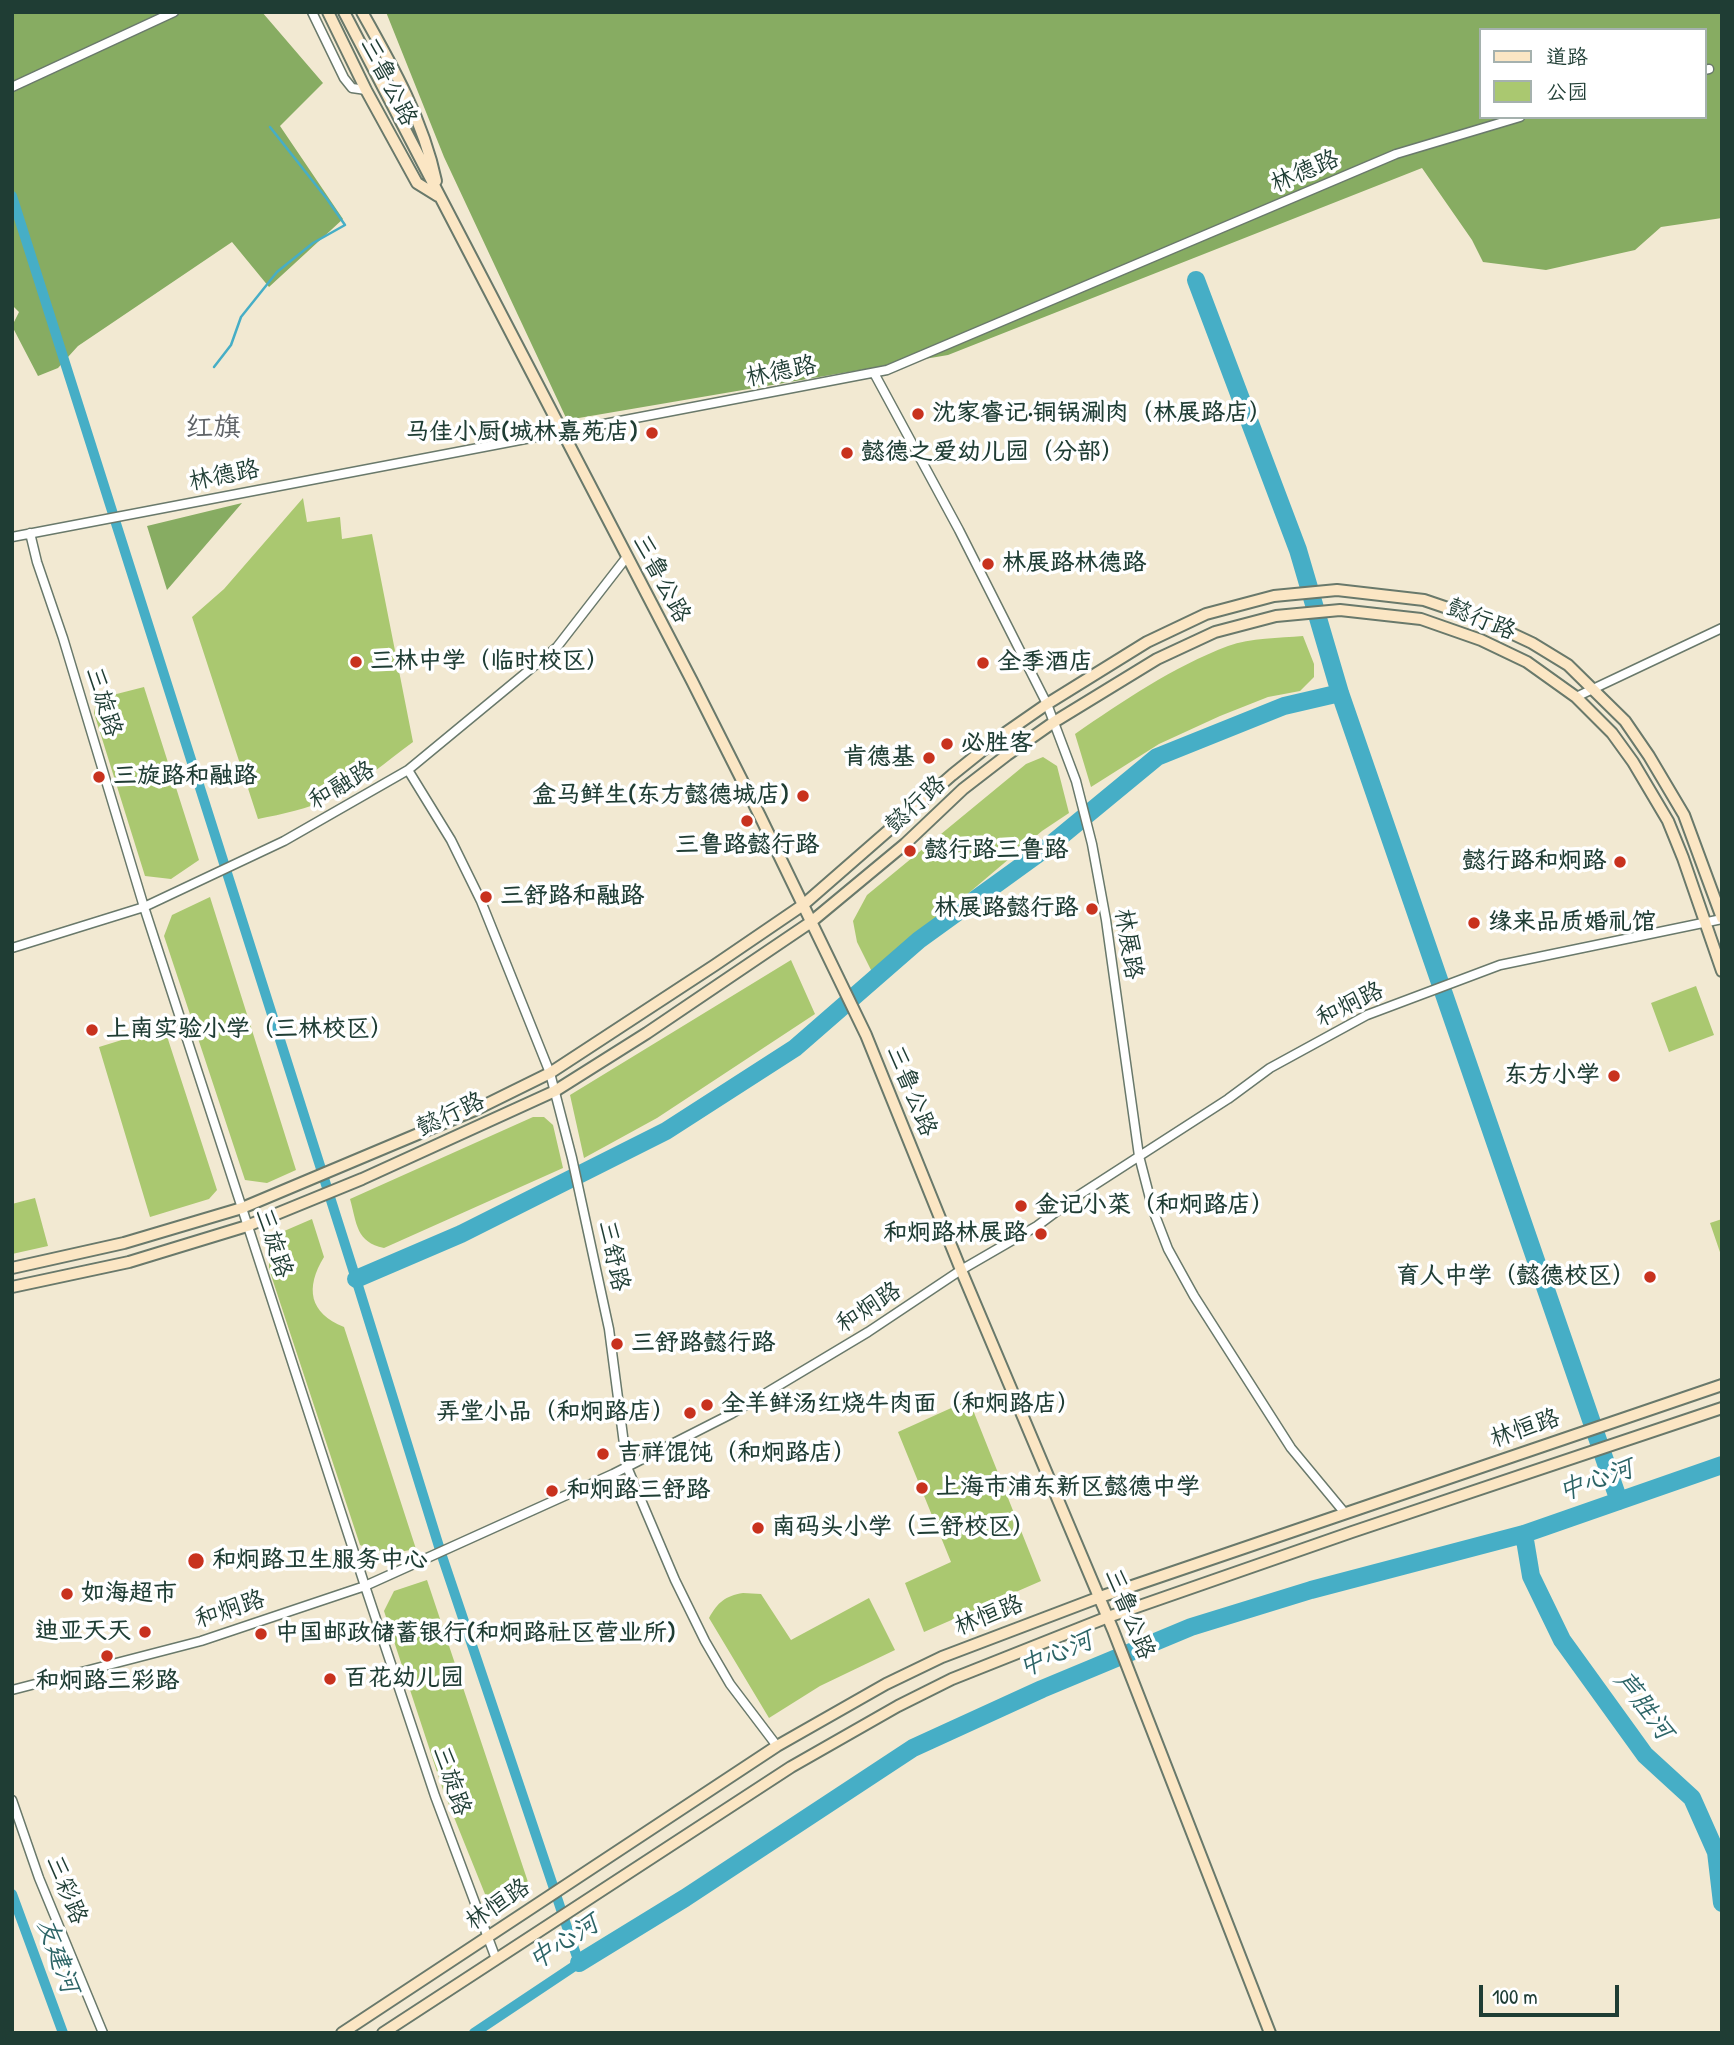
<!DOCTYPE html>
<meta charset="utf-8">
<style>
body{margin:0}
#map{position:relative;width:1734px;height:2045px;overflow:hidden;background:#f2e9d2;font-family:"Patrick Hand","LXGW WenKai TC",sans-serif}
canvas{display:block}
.frame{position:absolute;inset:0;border:14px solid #1f3d34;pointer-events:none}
.legend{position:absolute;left:1479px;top:28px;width:228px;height:91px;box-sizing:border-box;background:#fff;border:2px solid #a5b1ae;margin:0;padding:9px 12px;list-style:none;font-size:21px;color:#1f3d34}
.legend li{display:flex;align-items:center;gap:14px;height:35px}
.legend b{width:35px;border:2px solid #a5b1ae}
.scale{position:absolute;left:1479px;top:1985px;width:140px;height:32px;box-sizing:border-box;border:4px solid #1f3d34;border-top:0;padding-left:9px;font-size:21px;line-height:24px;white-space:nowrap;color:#1f3d34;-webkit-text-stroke:5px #fff;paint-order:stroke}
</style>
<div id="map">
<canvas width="1734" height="2045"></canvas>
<div class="frame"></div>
<ul class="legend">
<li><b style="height:9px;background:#fbe6c4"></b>道路</li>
<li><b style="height:19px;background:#aac870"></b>公园</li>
</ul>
<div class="scale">100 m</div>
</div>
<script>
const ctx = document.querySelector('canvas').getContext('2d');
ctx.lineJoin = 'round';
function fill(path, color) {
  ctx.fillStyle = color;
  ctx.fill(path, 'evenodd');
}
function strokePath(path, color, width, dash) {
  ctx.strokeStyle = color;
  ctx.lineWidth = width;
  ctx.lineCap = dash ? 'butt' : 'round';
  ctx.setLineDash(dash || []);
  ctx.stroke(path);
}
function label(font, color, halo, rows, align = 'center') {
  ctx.font = font + ' "Patrick Hand","LXGW WenKai TC",sans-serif';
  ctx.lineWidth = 7;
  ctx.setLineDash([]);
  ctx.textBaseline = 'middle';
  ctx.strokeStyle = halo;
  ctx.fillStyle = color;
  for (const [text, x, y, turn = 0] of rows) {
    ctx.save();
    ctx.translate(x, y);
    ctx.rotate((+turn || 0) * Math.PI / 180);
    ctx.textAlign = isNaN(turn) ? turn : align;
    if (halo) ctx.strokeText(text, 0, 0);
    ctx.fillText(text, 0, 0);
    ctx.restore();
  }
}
const green = new Path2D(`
 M 303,498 L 307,522 L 340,517 L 342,539 L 372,534 L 413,742 C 387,761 361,784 331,798 C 307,809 283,814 258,819 L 192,617 L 224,589 Z
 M 1303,636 L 1314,664 L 1314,677 L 1300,691 L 1268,697 L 1220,716 L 1159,744 L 1091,787 L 1075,734 C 1123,701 1173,667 1228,646 C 1251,638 1279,638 1303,636 Z
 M 144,687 L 199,860 L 171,879 L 145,876 L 94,713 L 97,699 Z
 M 1043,757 L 1057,766 L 1069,813 L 1042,831 L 873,974 L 857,942 L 853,921 L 867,895 L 1026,764 Z
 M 210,897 L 296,1170 L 267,1183 L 245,1180 L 164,936 L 172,915 Z
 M 791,960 L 815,1014 L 657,1118 L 584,1158 L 570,1095 Z
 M 1696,986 L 1714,1035 L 1669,1052 L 1651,1003 Z
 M 164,1027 L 217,1190 L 209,1199 L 150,1217 L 99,1047 Z
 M 533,1117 L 544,1117 L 553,1125 L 563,1168 L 384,1248 C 356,1242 357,1224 350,1199 Z
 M 35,1198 L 48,1246 L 12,1254 L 12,1204 Z
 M 312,1219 L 324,1257 C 305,1288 309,1313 344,1327 L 416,1549 C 395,1553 379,1554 360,1545 L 269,1269 L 269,1246 L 275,1235 Z
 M 1722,1219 L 1722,1258 L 1710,1223 Z
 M 969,1400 L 1041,1581 L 924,1632 L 905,1583 L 951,1562 L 898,1432 Z
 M 427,1580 L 529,1885 L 502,1906 L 494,1906 L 487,1899 L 443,1790 L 384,1611 L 394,1591 Z
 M 743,1593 L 761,1594 L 791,1640 L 869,1598 L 895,1650 L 820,1686 L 769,1718 L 709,1618 C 718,1602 725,1596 743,1593 Z`);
const forest = new Path2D(`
 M 12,12 L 262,12 L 323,83 L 280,126 L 343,219 L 269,287 L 232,242 L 78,346 L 58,368 L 38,376 L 12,326 L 19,312 L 12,305 Z
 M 386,12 L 1722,12 L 1722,218 L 1661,227 L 1635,250 L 1546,270 L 1483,262 L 1472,240 L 1422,168 L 948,355 L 567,420 L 444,157 ZM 1480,30 L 1704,30 L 1704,117 L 1480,117 Z
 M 242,503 L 167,590 L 147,526 Z`);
const stream = new Path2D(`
 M 214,367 L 231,345 L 241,317 L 277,272 L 313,243 L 345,225 L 327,199 L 270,127`);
const canal = new Path2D(`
 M 12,196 L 356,1279 L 441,1553 L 579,1963 L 474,2033
 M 12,1894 L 63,2033`);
const river = new Path2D(`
 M 1196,280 L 1298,550 L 1340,693 L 1619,1501
 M 356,1279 L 461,1234 L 666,1131 L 795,1048 L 919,940 L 1049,846 L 1157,757 L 1284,706 L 1340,693
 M 1524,1534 L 1531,1576 L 1562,1640 L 1645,1755 L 1692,1798 L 1716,1852 L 1722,1903
 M 579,1963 L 685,1898 L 913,1748 L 1042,1689 L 1191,1627 L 1311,1590 L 1524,1534 L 1722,1465`);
const street = new Path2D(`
 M 312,12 L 344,78 L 352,88 L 366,90
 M 1704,70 L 1709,69
 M 12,87 L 174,12
 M 874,373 L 959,530 L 1047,704 L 1076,781 L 1092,844 L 1106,920 L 1139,1156 L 1153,1210 L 1168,1249 L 1194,1296 L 1291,1448 L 1344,1512
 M 30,533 L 37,562 L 63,638 L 144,907 L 365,1586 L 435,1796 L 496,1959
 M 12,537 L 887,370 L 1396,154 L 1520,117
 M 1576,697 L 1722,628
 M 408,770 L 451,840 L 481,901 L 550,1073 L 572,1158 L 609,1329 L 627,1467 L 675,1580 L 705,1641 L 730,1684 L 777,1746
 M 12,948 L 144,907 L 284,841 L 408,770 L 557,647 L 626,558
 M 12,1690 L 201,1641 L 365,1586 L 613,1474 L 731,1414 L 868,1332 L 961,1270 L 1037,1226 L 1076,1197 L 1228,1099 L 1270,1068 L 1367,1015 L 1500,965 L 1722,919
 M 12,1800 L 39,1878 L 103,2033`);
const secondary = new Path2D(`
 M 328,12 L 366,90 L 417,183 L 438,196
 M 344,12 L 692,681 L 760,816 L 866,1035 L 961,1270 L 1113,1630 L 1270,2033
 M 362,12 C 393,67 423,120 436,181
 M 12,1268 L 124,1243 L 242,1208 L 475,1110 L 550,1073 L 715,965 L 803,905 L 952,775 L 998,738 L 1047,704 L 1147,642 L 1206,614 L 1274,596 L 1337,590 L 1424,600 L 1483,620 L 1532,643 L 1568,665 L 1625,721 L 1649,756 L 1684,815 L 1722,918
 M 12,1287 L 129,1262 L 247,1226 L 362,1179 L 555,1091 L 647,1033 L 811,922 L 905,844 L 963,789 L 1007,755 L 1054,722 L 1157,659 L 1215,632 L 1276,616 L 1340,610 L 1421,619 L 1481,640 L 1527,662 L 1576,697 L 1612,733 L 1633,762 L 1668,821 L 1683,858 L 1722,971
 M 342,2033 L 777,1746 L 886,1684 L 942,1657 L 1100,1597 L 1722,1385
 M 383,2033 L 791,1767 L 898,1706 L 952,1679 L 1108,1617 L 1352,1532 L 1722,1408`);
const markers = [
 [918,414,7,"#c8321e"],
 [652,433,7,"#c8321e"],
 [847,453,7,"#c8321e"],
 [988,564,7,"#c8321e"],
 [356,662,7,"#c8321e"],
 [983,663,7,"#c8321e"],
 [947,744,7,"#c8321e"],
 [929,758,7,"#c8321e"],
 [99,777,7,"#c8321e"],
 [803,796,7,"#c8321e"],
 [747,821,7,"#c8321e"],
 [910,851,7,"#c8321e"],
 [1620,862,7,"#c8321e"],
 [486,897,7,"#c8321e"],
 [1092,909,7,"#c8321e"],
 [1474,923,7,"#c8321e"],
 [92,1030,7,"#c8321e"],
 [1614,1076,7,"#c8321e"],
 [1021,1206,7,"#c8321e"],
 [1041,1234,7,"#c8321e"],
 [1650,1277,7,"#c8321e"],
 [617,1344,7,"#c8321e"],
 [707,1405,7,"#c8321e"],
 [690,1413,7,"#c8321e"],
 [603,1454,7,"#c8321e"],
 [922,1488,7,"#c8321e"],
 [552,1491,7,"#c8321e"],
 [758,1528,7,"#c8321e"],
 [196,1561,9,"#c8321e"],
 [67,1594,7,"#c8321e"],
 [145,1632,7,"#c8321e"],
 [261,1634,7,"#c8321e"],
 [107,1656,7,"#c8321e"],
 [330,1679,7,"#c8321e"]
];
const streetNames = [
 ["三鲁公路",388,82,63],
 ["林德路",1305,172,-23],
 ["林德路",781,372,-11],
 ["林德路",224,476,-11],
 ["三鲁公路",661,579,62],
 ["懿行路",1481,620,22],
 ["三旋路",103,702,73],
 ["和融路",342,786,-30],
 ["懿行路",916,805,-43],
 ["林展路",1128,944,81],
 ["和炯路",1350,1005,-26],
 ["三鲁公路",911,1091,68],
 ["懿行路",451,1115,-25],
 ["三旋路",273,1243,72],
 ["三舒路",613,1256,78],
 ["和炯路",869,1308,-33],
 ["林恒路",1525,1429,-19],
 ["和炯路",230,1610,-18],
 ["三鲁公路",1129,1614,68],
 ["林恒路",989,1616,-21],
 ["三旋路",451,1781,71],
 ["三彩路",66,1890,68],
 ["林恒路",498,1905,-34]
];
const poiNames = [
 ["沈家睿记·铜锅涮肉（林展路店）",932,414],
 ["马佳小厨(城林嘉苑店)",638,433,"right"],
 ["懿德之爱幼儿园（分部）",861,453],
 ["林展路林德路",1002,564],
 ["三林中学（临时校区）",370,662],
 ["全季酒店",997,663],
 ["必胜客",961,744],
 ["肯德基",915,758,"right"],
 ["三旋路和融路",113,777],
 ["盒马鲜生(东方懿德城店)",789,796,"right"],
 ["三鲁路懿行路",747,846,"center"],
 ["懿行路三鲁路",924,851],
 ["懿行路和炯路",1606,862,"right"],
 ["三舒路和融路",500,897],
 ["林展路懿行路",1078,909,"right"],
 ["缘来品质婚礼馆",1488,923],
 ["上南实验小学（三林校区）",106,1030],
 ["东方小学",1600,1076,"right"],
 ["金记小菜（和炯路店）",1035,1206],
 ["和炯路林展路",1027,1234,"right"],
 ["育人中学（懿德校区）",1636,1277,"right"],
 ["三舒路懿行路",631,1344],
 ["全羊鲜汤红烧牛肉面（和炯路店）",721,1405],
 ["弄堂小品（和炯路店）",676,1413,"right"],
 ["吉祥馄饨（和炯路店）",617,1454],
 ["上海市浦东新区懿德中学",936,1488],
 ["和炯路三舒路",566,1491],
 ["南码头小学（三舒校区）",772,1528],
 ["和炯路卫生服务中心",212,1561],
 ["如海超市",81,1594],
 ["迪亚天天",131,1632,"right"],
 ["中国邮政储蓄银行(和炯路社区营业所)",275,1634],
 ["百花幼儿园",344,1679],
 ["和炯路三彩路",107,1682,"center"]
];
const waterNames = [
 ["中心河",1596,1481,-19],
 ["中心河",1056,1655,-23],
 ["芦胜河",1643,1706,53],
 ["中心河",564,1943,-33],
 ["友建河",57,1956,70]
];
const quarterNames = [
 ["红旗",213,429]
];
fill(green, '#aac870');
fill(forest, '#87ac62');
strokePath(stream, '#46aec6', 2.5);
strokePath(canal, '#46aec6', 10);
strokePath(river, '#46aec6', 18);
strokePath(street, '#69796b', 11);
strokePath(secondary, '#69796b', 14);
strokePath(street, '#fff', 8);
strokePath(secondary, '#fbe6c4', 10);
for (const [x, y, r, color] of markers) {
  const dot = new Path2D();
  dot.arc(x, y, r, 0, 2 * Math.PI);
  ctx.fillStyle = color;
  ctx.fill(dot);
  strokePath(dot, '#fff', 2.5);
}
label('24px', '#1f3d34', '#fff', streetNames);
label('bold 24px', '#1f3d34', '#fff', poiNames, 'left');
label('italic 26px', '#2d6567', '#fff', waterNames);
label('28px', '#5e6266', '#fff', quarterNames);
</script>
